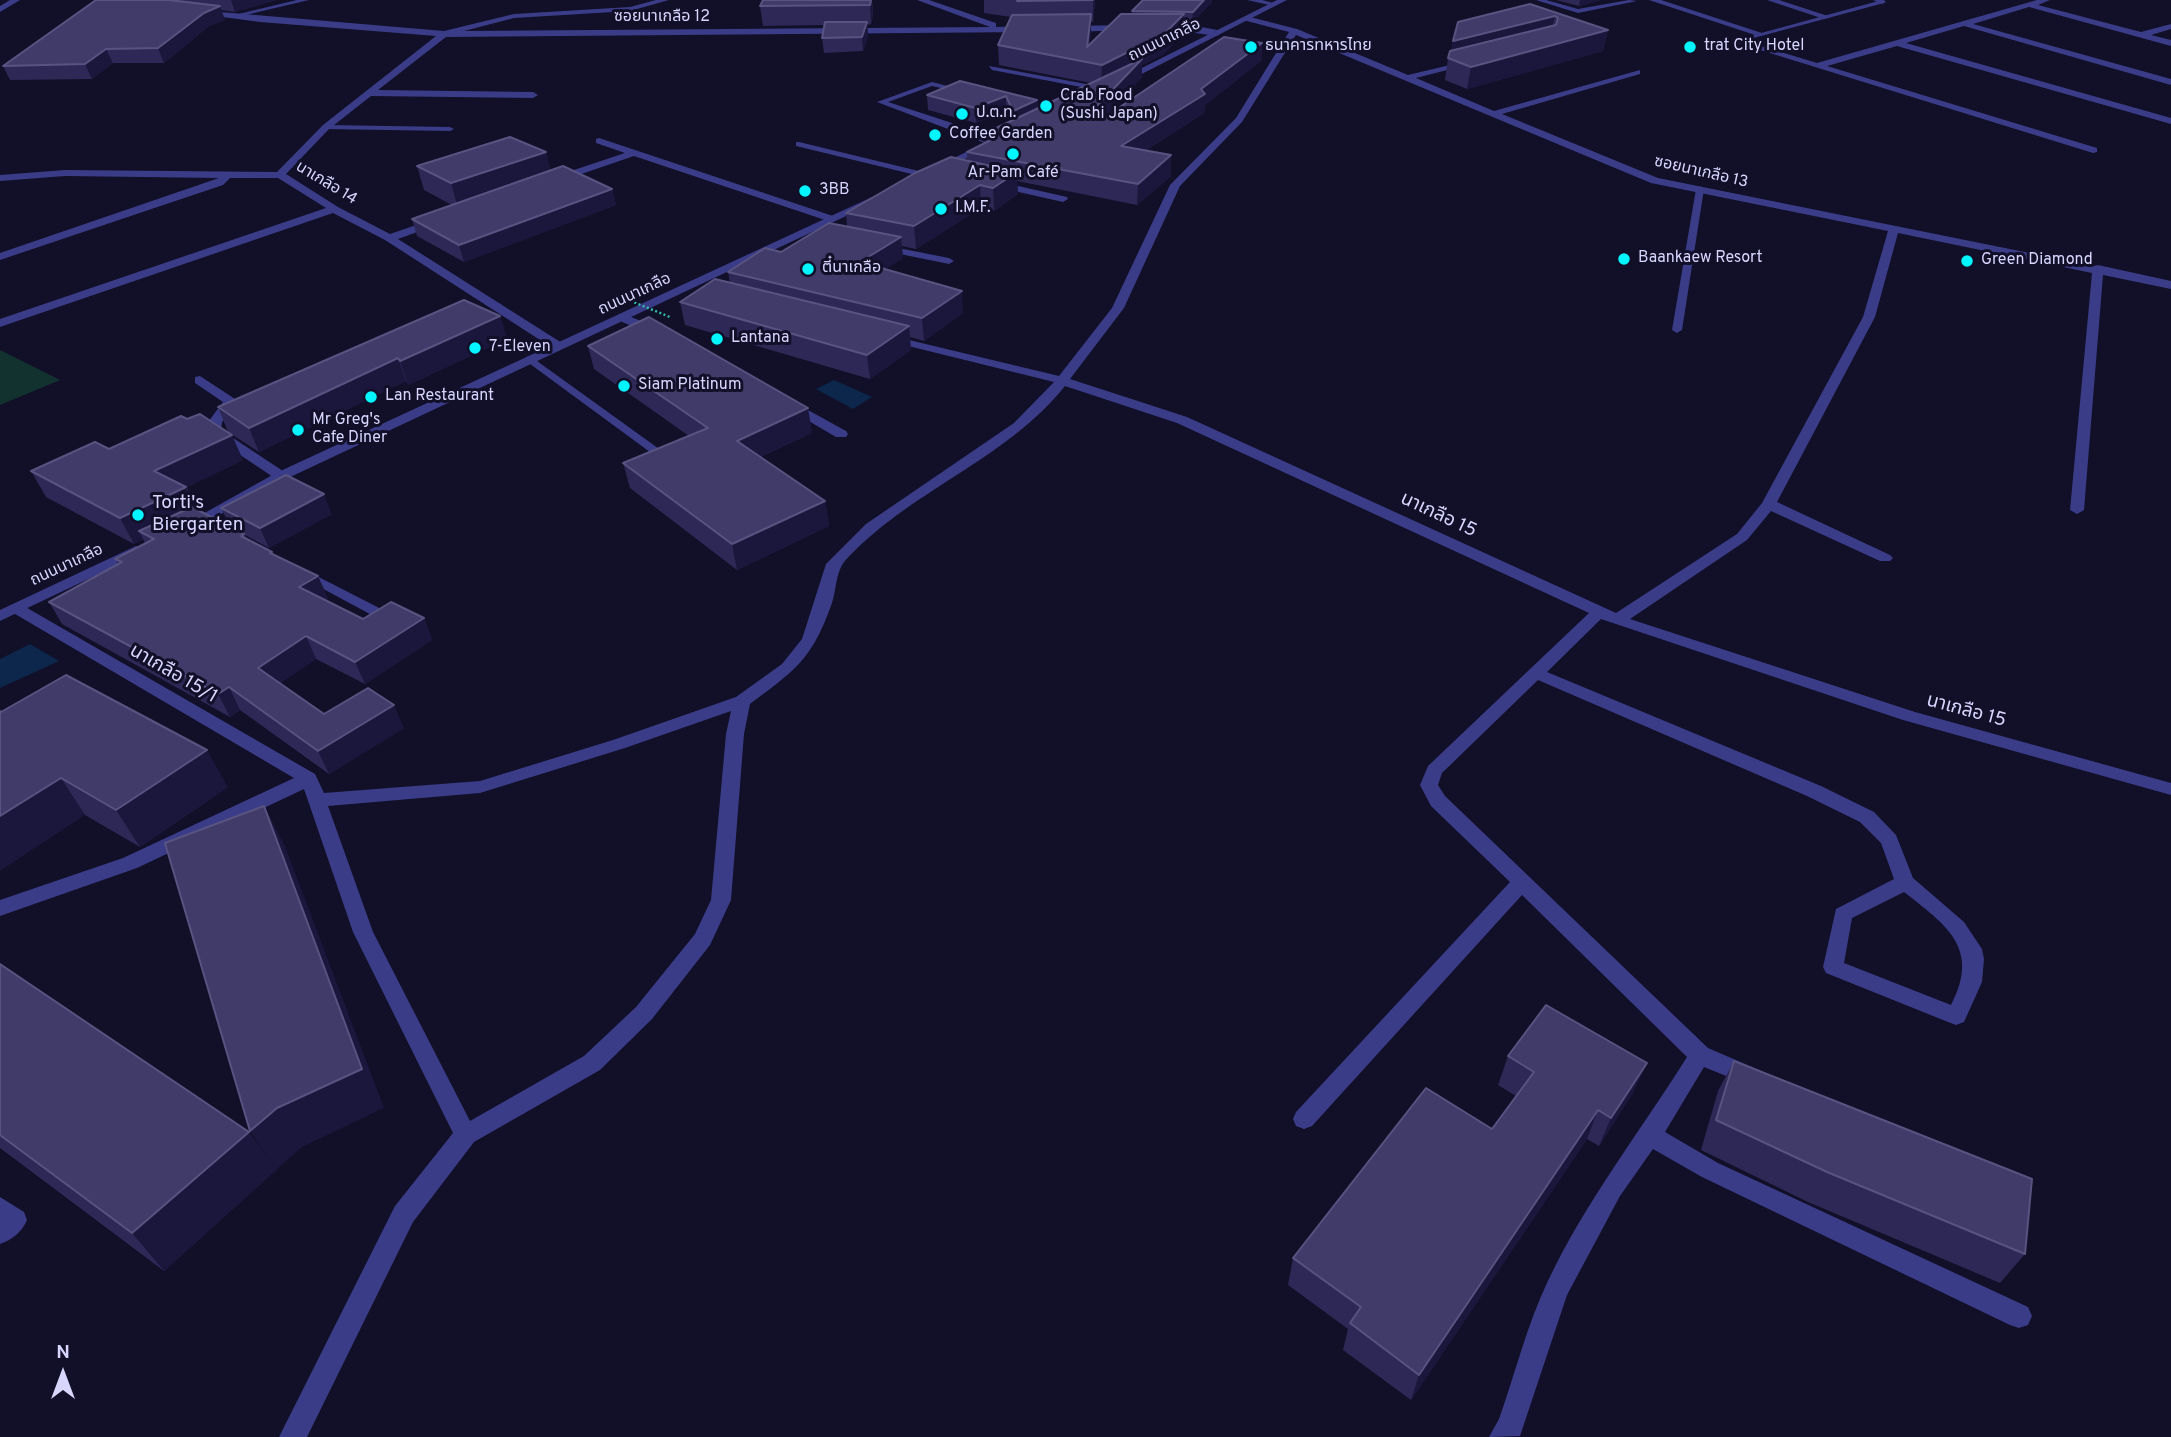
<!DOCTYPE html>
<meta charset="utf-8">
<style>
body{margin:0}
#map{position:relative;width:2171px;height:1437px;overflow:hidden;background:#120f28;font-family:Overpass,sans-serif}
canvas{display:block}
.north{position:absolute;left:28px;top:1339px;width:70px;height:70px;-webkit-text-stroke:5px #120f28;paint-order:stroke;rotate:0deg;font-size:19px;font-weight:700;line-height:28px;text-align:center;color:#d8d6ff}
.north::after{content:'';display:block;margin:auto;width:24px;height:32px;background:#d8d6ff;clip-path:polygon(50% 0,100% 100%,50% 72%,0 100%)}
</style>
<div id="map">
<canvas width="2171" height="1437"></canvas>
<div class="north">N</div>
</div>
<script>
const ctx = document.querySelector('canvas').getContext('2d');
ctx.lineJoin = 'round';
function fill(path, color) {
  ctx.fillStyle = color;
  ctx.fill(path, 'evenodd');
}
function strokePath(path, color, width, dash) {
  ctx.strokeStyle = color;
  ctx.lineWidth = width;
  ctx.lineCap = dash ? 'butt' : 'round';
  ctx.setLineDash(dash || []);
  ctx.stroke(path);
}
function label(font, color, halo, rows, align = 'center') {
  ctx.font = font + ' Overpass,"Noto Sans Thai",sans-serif';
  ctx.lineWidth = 6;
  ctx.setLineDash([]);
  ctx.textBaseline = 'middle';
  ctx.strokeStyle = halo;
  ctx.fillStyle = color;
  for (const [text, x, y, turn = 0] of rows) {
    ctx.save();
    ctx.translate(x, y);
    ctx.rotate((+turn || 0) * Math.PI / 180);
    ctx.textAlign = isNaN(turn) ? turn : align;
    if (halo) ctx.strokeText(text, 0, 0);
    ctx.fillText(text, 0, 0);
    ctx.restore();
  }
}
const green = new Path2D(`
 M 0,350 L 60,380 L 0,405 Z`);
const water = new Path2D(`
 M 834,380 L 872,397 L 853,409 L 816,389 Z
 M 30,644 L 59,661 L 0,688 L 0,659 Z`);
const service = new Path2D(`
 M 297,0 L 309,0 L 233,18 L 230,16 Z
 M 1247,0 L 1262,0 L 1277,4 L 1274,6 Z
 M 1536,0 L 1546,0 L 1578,9 L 1629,0 L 1637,1 L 1578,13 Z
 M 1882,0 L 1884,3 L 1735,43 L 1732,41 Z
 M 989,66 L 1102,87 L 1106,89 L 1102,91 L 992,70 Z
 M 932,82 L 967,91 L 963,93 L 932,86 L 888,102 L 955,124 L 996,141 L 996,145 L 990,145 L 877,102 Z
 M 326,125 L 450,127 L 454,129 L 450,131 L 323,129 L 323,125 Z
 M 799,142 L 927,173 L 928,175 L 924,177 L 796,146 L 796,142 Z
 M 1700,186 L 1704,189 L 1682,330 L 1677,333 L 1672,330 L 1696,189 Z
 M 883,245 L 949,258 L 954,261 L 949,264 L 880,250 L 878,248 Z
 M 530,356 L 662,451 L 662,455 L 654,455 L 526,361 L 526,357 Z
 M 305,570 L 391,614 L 392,617 L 391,620 L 381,620 L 301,577 L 299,574 L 301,571 Z`);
const minor = new Path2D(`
 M 10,0 L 20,0 L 0,12 L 0,6 Z
 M 656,0 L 669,0 L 630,11 L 514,18 L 464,31 L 990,27 L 917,0 L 929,0 L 996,23 L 996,27 L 1029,26 L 1033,29 L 1029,32 L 446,37 L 378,90 L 533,92 L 538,95 L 533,98 L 371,96 L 329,129 L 286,174 L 338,207 L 390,234 L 431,220 L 439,220 L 439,224 L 398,239 L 562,343 L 562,349 L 554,349 L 385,240 L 333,213 L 0,327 L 0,319 L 326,208 L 278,178 L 230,178 L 223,185 L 0,260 L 0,253 L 219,178 L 65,176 L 0,181 L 0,175 L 65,170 L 277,172 L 323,125 L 436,36 L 260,22 L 200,14 L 197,10 L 444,31 L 514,14 L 630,7 Z
 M 1649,0 L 1661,0 L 1765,34 L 1758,36 Z
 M 1767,0 L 1779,0 L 1831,17 L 1824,19 Z
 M 1873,0 L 1884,0 L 1886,2 L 1882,4 Z
 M 2037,0 L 2050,0 L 2038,5 L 2141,32 L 2171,24 L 2171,29 L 2151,35 L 2171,40 L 2171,46 L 2029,7 L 1973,24 L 2171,79 L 2171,85 L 1964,26 L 1906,43 L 2171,118 L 2171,124 L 1897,46 L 1827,66 L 2097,148 L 2097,152 L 2093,153 L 1731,41 L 1738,39 L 1817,63 Z
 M 1246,16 L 1297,29 L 1408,75 L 1471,60 L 1471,64 L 1416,78 L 1494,111 L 1640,70 L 1640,74 L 1502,114 L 1658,178 L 2094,266 L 2098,265 L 2171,281 L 2171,289 L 2103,275 L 2084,510 L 2077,514 L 2070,510 L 2092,273 L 1898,233 L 1875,317 L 1777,502 L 1890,555 L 1893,558 L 1890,561 L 1880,561 L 1771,511 L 1747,540 L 1630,619 L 1915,712 L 2171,783 L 2171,795 L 1903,720 L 1601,619 L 1547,672 L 1821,786 L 1874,812 L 1896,835 L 1913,878 L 1964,922 L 1982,949 L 1984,959 L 1982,982 L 1964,1022 L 1956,1025 L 1948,1022 L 1826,973 L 1823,967 L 1836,909 L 1894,879 L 1881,843 L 1860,822 L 1807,796 L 1538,680 L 1442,773 L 1438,785 L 1445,796 L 1708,1048 L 1759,1070 L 1762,1077 L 1759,1084 L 1751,1086 L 1704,1067 L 1665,1132 L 1718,1163 L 2028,1307 L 2032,1316 L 2028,1325 L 2019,1328 L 2010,1325 L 1702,1177 L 1653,1149 L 1620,1196 L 1567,1295 L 1520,1436 L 1489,1437 L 1499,1419 C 1515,1374 1527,1325 1547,1283 C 1585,1202 1640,1132 1687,1057 L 1522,895 L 1312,1126 L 1304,1129 L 1296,1126 L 1293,1119 L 1296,1112 L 1510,882 L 1431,806 L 1420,785 L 1428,766 L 1589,613 L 1177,423 L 1065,386 C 1005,461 908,491 844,562 C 836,572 836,591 832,603 C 812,659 797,669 750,704 L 744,734 L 731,900 L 710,945 L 652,1019 L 600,1070 L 474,1142 L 413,1222 L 307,1437 L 279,1437 L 395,1206 L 453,1133 L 353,932 L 304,789 L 137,868 L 0,916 L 0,900 L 123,858 L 294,778 L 10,611 L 8,608 L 10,605 L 22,605 L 315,774 L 324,793 L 480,781 L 613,740 L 736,697 L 782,664 L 802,639 L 826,564 L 866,524 L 1014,423 L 1054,382 L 884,340 L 884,334 L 1059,376 L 1112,308 L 1170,185 L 1236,118 L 1289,32 L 1243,20 ZM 1296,35 L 1651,183 L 1888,231 L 1863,317 L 1762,503 L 1737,534 L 1616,613 L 1187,417 L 1070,379 L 1124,308 L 1180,186 L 1242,122 ZM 731,711 L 726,734 L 711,900 L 695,934 L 636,1007 L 584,1056 L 470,1121 L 373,932 L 328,806 L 480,793 L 625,748 ZM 1904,892 C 1946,925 1981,948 1951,1005 L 1844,963 L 1852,918 Z
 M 1186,24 L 1217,30 L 1221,33 L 1217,36 L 1158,28 Z
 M 1130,25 L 1133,30 L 1067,32 L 1063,29 L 1067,26 Z
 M 599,138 L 836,217 L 837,219 L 828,221 L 634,156 L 558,182 L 550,182 L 550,178 L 625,153 L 596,143 L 596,139 Z
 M 996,181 L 1067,197 L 1068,199 L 1063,202 L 992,186 L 992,182 Z
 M 624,314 L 660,329 L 662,332 L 660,335 L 652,335 L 620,321 L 618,318 Z
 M 200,376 L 238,401 L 222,422 L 221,430 L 286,473 L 286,479 L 276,479 L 209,434 L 208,422 L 223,402 L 195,383 L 195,377 Z
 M 788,399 L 846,431 L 848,434 L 846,437 L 836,437 L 783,406 L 781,403 Z
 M 0,1197 L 24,1212 L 27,1220 C 22,1232 12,1240 0,1244 Z`);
const tertiary = new Path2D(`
 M 1277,0 L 1287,0 L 1124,83 L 1116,81 Z
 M 985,143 L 994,145 L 942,170 L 933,168 Z
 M 872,197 L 877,200 L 876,202 L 286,479 L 195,528 L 190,529 L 183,525 L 276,473 Z
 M 136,546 L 141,548 L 144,551 L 141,554 L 0,621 L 0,610 Z`);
const pathBridge = new Path2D(`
 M 626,299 L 670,317`);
const wall = new Path2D(`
 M 96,0 L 276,0 L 235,12 L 221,10 L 225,20 L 209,26 L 164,63 L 113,63 L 92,79 L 10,80 L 3,66 Z
 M 872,0 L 873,17 L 871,24 L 867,25 L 868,36 L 863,51 L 824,53 L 822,38 L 824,25 L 763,26 L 760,6 Z
 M 984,0 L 1095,0 L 1093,22 L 1091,22 L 1090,44 L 1132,14 L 1132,11 L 1143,0 L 1212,0 L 1212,2 L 1192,23 L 1184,23 L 1183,33 L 1164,54 L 1142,65 L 1142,77 L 1104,117 L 1262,43 L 1261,61 L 1205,105 L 1204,113 L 1145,151 L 1171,155 L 1171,176 L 1137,205 L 1017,181 L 1018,194 L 994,211 L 981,208 L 916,249 L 902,246 L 903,258 L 885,269 L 963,313 L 924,341 L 910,337 L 911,350 L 870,379 L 685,325 L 680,302 L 730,283 L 728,272 L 847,226 L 846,213 L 967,161 L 967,152 L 983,144 L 982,136 L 1011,121 L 1006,111 L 976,123 L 928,110 L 927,95 L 960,81 L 1037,100 L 1038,108 L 1091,83 L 999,65 L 998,45 L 1011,17 L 984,13 Z
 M 1556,0 L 1602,0 L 1579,6 Z
 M 1530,4 L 1608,30 L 1603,51 L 1467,89 L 1445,80 L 1448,58 L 1451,51 L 1453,41 Z
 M 417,166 L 551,170 L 612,189 L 616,205 L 464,262 L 417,236 L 412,219 L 452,205 L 424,190 Z
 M 500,316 L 507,339 L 408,385 L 406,381 L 259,452 L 228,432 L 218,407 Z
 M 588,346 L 812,433 L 760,457 L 825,501 L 829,526 L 737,570 L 630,488 L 623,463 L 689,436 L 594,369 Z
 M 109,449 L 243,460 L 187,487 L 198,510 L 230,526 L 221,508 L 332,514 L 269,548 L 245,535 L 246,539 L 274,555 L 328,598 L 324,600 L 363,619 L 424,618 L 432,640 L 365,684 L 316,659 L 280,683 L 324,714 L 404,728 L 329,774 L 240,710 L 230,717 L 62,624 L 49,602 L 118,564 L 115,559 L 145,543 L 143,539 L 134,544 L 46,497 L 31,471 Z
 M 1,712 L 228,787 L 140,847 L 85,815 Z
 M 0,964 L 249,1132 L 276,1170 L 164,1271 L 0,1148 Z
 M 1508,1056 L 1634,1091 L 1599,1146 L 1587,1139 L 1411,1400 L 1343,1350 L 1348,1329 L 1288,1285 L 1293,1258 L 1492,1129 L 1516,1096 L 1498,1085 Z
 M 1734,1061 L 2025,1254 L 2000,1283 L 1808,1202 L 1701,1150 L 1718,1091 Z`);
const shadedWall = new Path2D(`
 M 231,0 L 276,0 L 235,12 Z
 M 871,0 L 873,17 L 871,24 L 870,5 Z
 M 1093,0 L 1095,0 L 1093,22 Z
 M 1204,0 L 1212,0 L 1212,2 L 1192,23 L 1193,12 Z
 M 1580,0 L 1602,0 L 1579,6 Z
 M 220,6 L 225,20 L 209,26 L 164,63 L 158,48 L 204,13 Z
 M 1091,14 L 1091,34 L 1088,62 L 1087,47 Z
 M 1184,14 L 1183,33 L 1164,54 L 1142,65 L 1142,77 L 1096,127 L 1096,107 L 1101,85 L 1102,65 Z
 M 1555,16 L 1550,36 L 1450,59 L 1453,41 Z
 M 867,22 L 868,36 L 863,51 L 862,37 Z
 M 1608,30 L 1603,51 L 1467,89 L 1471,67 Z
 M 1262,43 L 1261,61 L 1205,105 L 1204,113 L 1121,166 L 1121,146 L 1201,89 Z
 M 106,49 L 113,63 L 92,79 L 85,64 Z
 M 1006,96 L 1006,111 L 976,123 L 975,108 Z
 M 1037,100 L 1038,115 L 1014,126 L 1013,111 Z
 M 546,152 L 552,175 L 458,208 L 451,183 Z
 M 1171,155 L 1171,176 L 1137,205 L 1138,184 Z
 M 1017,172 L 1018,194 L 994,211 L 993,188 Z
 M 980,185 L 981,208 L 916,249 L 914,226 Z
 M 612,189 L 616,205 L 464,262 L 459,245 Z
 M 901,237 L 903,258 L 862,284 L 860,262 Z
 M 962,291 L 963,313 L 924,341 L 922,318 Z
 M 500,316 L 507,339 L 408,385 L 400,361 Z
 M 909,326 L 911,350 L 870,379 L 867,355 Z
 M 398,358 L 406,381 L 259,452 L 249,428 Z
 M 808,408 L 812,433 L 741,465 L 737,441 Z
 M 232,435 L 243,460 L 187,487 L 199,513 L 139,531 L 143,539 L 134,544 L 120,518 L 154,471 Z
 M 324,494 L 332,514 L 269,548 L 260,528 Z
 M 825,501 L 829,526 L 737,570 L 732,544 Z
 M 318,576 L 328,598 L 309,610 L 299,587 Z
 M 424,618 L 432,640 L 365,684 L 355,662 Z
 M 306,636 L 316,659 L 269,690 L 258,668 Z
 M 229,687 L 240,710 L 230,717 L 218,694 Z
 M 394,705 L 404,728 L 329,774 L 318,751 Z
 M 207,750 L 228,787 L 140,847 L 116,810 Z
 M 61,778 L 85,815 L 0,871 L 0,816 Z
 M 264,806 L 285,846 L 384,1108 L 302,1147 L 276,1170 L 250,1131 Z
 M 1647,1063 L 1634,1091 L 1599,1146 L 1611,1118 Z
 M 1598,1110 L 1587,1139 L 1411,1400 L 1419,1375 Z
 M 249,1132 L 276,1170 L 164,1271 L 132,1233 Z`);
const building = new Path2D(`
 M 96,0 L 169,0 L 220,6 L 204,13 L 158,48 L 106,49 L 85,64 L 3,66 Z
 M 763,0 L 871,0 L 870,5 L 760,6 Z
 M 1018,0 L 1093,0 L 1017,1 Z
 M 1143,0 L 1204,0 L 1193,12 L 1132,11 Z
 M 1530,4 L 1608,30 L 1471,67 L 1448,58 L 1450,51 L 1556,25 L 1558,18 L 1555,16 L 1453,41 L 1458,22 Z
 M 1091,14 L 1087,47 L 1121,14 L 1184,14 L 1164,34 L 1102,65 L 998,45 L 1012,15 Z
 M 825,22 L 867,22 L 862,37 L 822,38 Z
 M 1224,37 L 1262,43 L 1201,89 L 1205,94 L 1121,146 L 1171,155 L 1138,184 L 967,152 L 993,139 L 982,136 L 994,129 L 1142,59 L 1096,107 L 1105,117 Z
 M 960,81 L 1037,100 L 1013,111 L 1006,96 L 975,108 L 927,95 Z
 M 510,137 L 546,152 L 451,183 L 417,166 Z
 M 951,157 L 1017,172 L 993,188 L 980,185 L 914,226 L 846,213 L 915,173 Z
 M 563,166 L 612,189 L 459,245 L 412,219 Z
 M 829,223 L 901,237 L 860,262 L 962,291 L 922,318 L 728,272 L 765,248 L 781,252 Z
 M 715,279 L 909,326 L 867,355 L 680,302 Z
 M 464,300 L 500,316 L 400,361 L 398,358 L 249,428 L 218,407 Z
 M 649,317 L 808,408 L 737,441 L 825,501 L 732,544 L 623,463 L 708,428 L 588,346 Z
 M 200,414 L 232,435 L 154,471 L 186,487 L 120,518 L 31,471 L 95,442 L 109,449 L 181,416 L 187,419 Z
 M 286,475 L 324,494 L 260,528 L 221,508 Z
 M 192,507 L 244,534 L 241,536 L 272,552 L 270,553 L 318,576 L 299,587 L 363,619 L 391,602 L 424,618 L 355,662 L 306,636 L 258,668 L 324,714 L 368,688 L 394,705 L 318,751 L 229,687 L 218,694 L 49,602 L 122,562 L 115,559 L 154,539 L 139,531 Z
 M 66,675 L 207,750 L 116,810 L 61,778 L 0,816 L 0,711 L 1,712 Z
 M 264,806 L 362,1069 L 277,1108 L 250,1131 L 165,843 Z
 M 0,964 L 249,1132 L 132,1233 L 0,1135 Z
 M 1546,1005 L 1647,1063 L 1611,1118 L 1598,1110 L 1419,1375 L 1350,1323 L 1361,1307 L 1293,1258 L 1426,1088 L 1492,1129 L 1534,1072 L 1508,1056 Z
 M 1734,1061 L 2032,1179 L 2025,1254 L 1827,1172 L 1716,1120 Z`);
const markers = [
 [1251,47,7,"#02f6ff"],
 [1690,47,7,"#02f6ff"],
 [1046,106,7,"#02f6ff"],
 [962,114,7,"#02f6ff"],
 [935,135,7,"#02f6ff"],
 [1013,154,7,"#02f6ff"],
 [805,191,7,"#02f6ff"],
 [941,209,7,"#02f6ff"],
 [1624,259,7,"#02f6ff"],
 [1967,261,7,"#02f6ff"],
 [808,269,7,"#02f6ff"],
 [717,339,7,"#02f6ff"],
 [475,348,7,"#02f6ff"],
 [624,386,7,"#02f6ff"],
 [371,397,7,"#02f6ff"],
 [298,430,7,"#02f6ff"],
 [138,515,7,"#02f6ff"]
];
const farStreetnames = [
 ["ซอยนาเกลือ 12",662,18],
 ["ถนนนาเกลือ",1165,41,-26],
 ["ซอยนาเกลือ 13",1701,173,13],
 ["นาเกลือ 14",326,184,31],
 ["ถนนนาเกลือ",635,295,-25],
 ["ถนนนาเกลือ",67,566,-25]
];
const farPoinames = [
 ["ธนาคารทหารไทย",1265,47],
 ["trat City Hotel",1704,47],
 ["Crab Food",1060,97],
 ["(Sushi Japan)",1060,115],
 ["ป.ต.ท.",976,114],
 ["Coffee Garden",949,135],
 ["Ar-Pam Café",1013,174,"center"],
 ["3BB",819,191],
 ["I.M.F.",955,209],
 ["Baankaew Resort",1638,259],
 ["Green Diamond",1981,261],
 ["ตี๋นาเกลือ",822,269],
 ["Lantana",731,339],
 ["7-Eleven",489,348],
 ["Siam Platinum",638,386],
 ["Lan Restaurant",385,397],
 ["Mr Greg's",312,421],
 ["Cafe Diner",312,439]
];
const poiNames = [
 ["Torti's",152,504],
 ["Biergarten",152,526]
];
const streetNames = [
 ["นาเกลือ 15",1438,516,25],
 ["นาเกลือ 15/1",173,675,30],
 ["นาเกลือ 15",1966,712,15]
];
fill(green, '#12322f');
fill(water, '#0c274b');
fill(service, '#3a3c87');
fill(minor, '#3a3c87');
fill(tertiary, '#3a3c87');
strokePath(pathBridge, '#2ebbaa', 2.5, [2, 2.5]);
fill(wall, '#2e2856');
fill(shadedWall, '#1b163c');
fill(building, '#403b68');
strokePath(building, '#585380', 2);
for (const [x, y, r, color] of markers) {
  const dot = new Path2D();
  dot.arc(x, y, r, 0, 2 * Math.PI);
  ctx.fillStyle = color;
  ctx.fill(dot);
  strokePath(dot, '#120f28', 2.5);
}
label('16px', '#d8d6ff', '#120f28', farStreetnames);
label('16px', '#d8d6ff', '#120f28', farPoinames, 'left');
label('19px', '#d8d6ff', '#120f28', poiNames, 'left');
label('19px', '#d8d6ff', '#120f28', streetNames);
</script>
